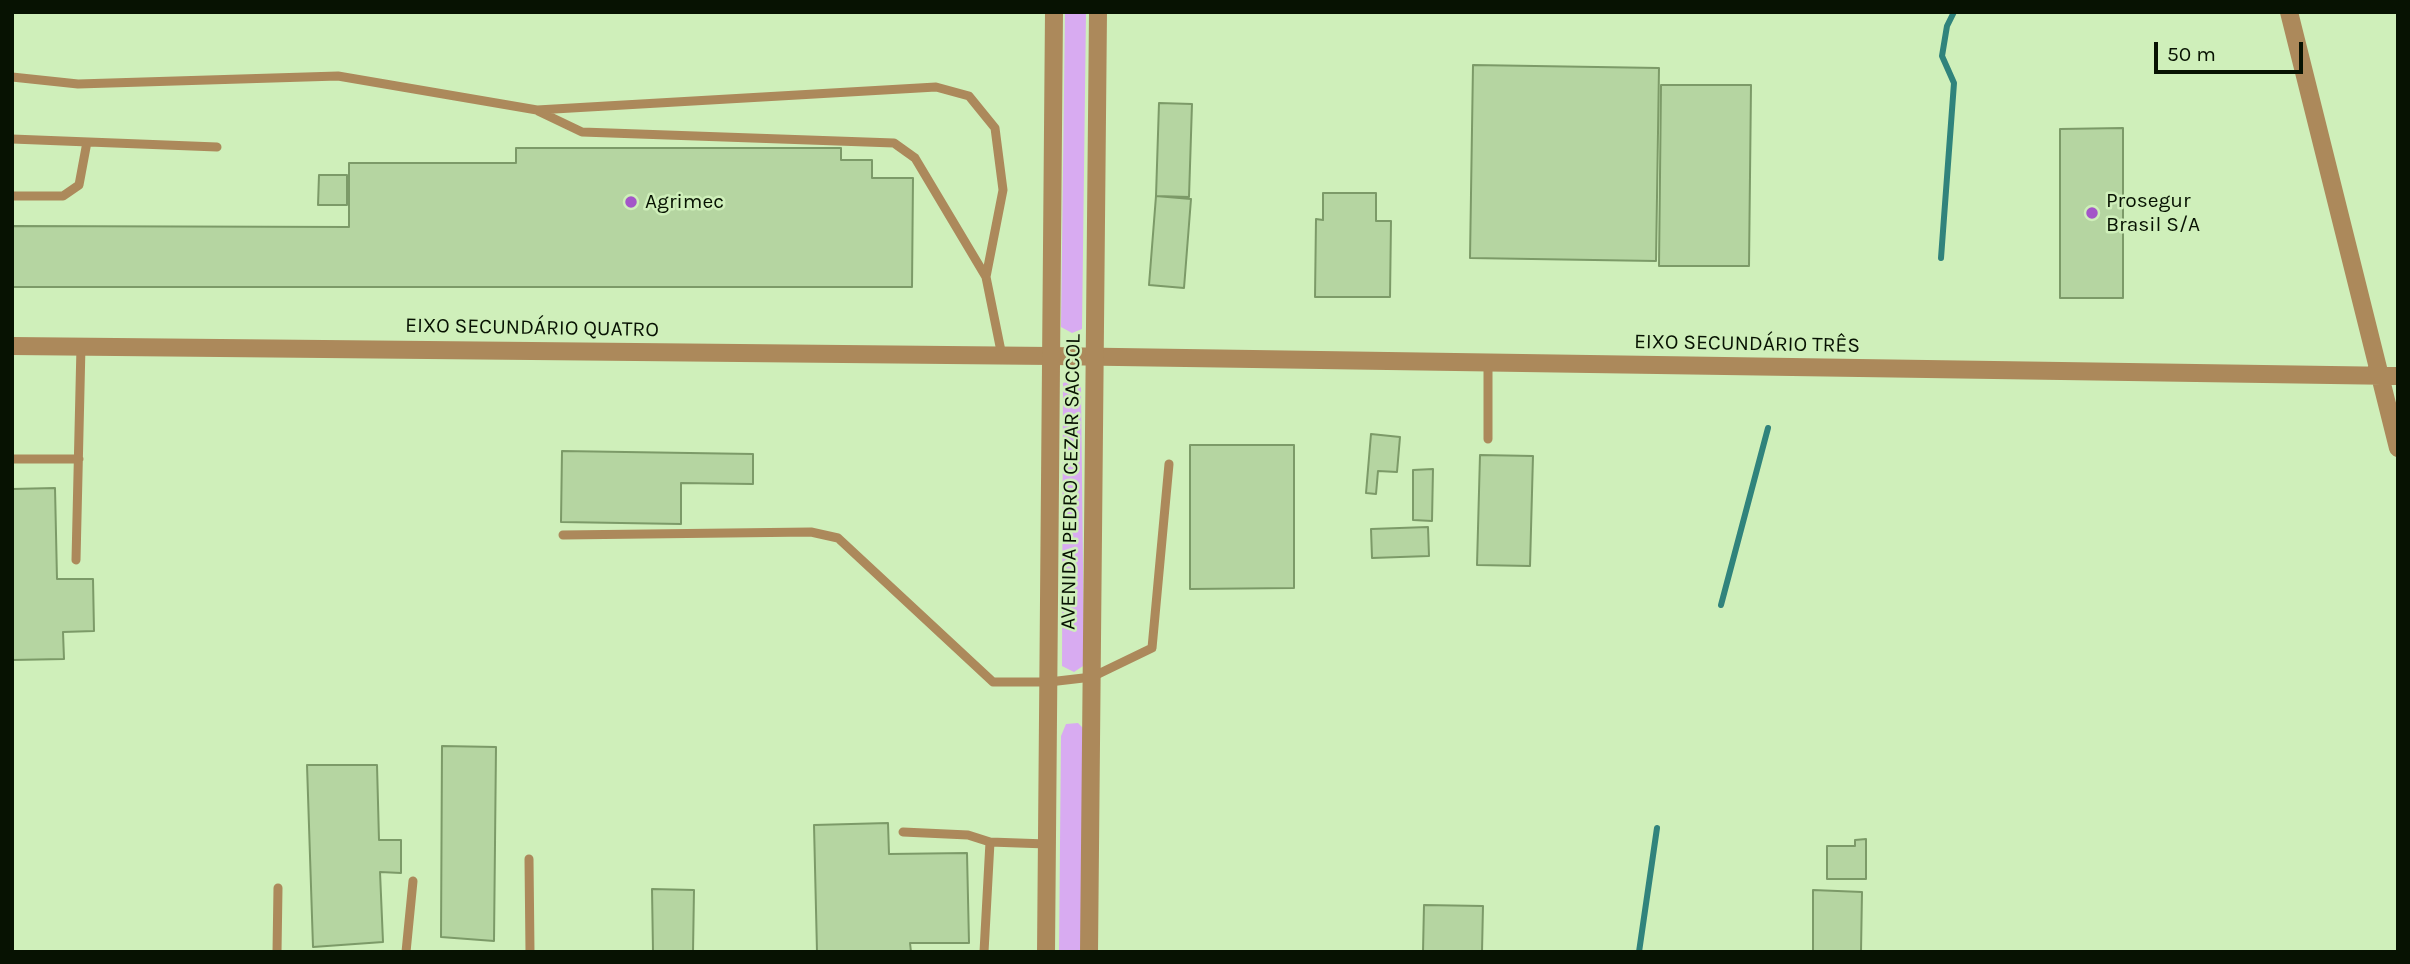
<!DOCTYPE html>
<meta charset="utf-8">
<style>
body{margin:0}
#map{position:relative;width:2410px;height:964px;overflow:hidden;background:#cfefba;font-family:Karla,sans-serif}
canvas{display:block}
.frame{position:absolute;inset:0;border:14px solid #071202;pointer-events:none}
.scale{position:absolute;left:2154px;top:42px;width:149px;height:32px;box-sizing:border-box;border:4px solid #071202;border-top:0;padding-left:9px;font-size:21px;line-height:24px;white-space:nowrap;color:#071202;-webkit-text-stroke:5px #cfefba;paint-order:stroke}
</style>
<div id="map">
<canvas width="2410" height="964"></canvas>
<div class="frame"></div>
<div class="scale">50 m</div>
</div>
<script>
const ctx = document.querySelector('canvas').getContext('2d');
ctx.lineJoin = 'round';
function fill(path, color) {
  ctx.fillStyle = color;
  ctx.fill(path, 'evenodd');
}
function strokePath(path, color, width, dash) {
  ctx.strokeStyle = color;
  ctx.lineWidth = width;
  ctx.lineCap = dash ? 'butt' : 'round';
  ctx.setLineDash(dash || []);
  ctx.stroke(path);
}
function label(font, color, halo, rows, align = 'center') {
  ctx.font = font + ' Karla,sans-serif';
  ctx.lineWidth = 5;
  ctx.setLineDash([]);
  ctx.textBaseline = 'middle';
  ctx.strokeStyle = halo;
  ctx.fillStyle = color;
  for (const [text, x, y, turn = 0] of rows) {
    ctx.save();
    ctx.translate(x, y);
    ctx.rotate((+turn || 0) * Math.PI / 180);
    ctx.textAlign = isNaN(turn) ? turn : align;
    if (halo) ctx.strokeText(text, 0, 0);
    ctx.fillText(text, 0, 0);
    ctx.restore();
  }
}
const green = new Path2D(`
 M 1065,12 L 1086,12 L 1082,329 L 1072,333 L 1061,327 Z
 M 1077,379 L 1081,386 L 1084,657 L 1083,666 L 1074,672 L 1062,666 L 1063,383 Z
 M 1078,723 L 1085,730 L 1084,952 L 1059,952 L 1061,736 L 1066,724 Z`);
const stream = new Path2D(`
 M 1941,258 L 1954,83 L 1942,56 L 1947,26 L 1954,12
 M 1721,605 L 1768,428
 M 1639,952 L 1657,828`);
const building = new Path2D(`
 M 1473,65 L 1659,68 L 1656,261 L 1470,258 Z
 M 1661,85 L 1751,85 L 1749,266 L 1659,266 Z
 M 1159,103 L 1192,104 L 1189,197 L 1156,196 Z
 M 2123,128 L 2123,298 L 2060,298 L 2060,129 Z
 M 516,148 L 841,148 L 841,160 L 872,160 L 872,178 L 913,178 L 912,287 L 12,287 L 12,226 L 349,227 L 349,163 L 516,163 Z
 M 319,175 L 347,175 L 347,205 L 318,205 Z
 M 1323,193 L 1376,193 L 1376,221 L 1391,221 L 1390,297 L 1315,297 L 1316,219 L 1323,220 Z
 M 1156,196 L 1191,199 L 1184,288 L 1149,285 Z
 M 1371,434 L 1400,437 L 1397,472 L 1378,471 L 1376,494 L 1366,493 Z
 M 1190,445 L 1294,445 L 1294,588 L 1190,589 Z
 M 562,451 L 753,454 L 753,484 L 681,483 L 681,524 L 561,522 Z
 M 1480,455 L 1533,456 L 1530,566 L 1477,565 Z
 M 1433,469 L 1432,521 L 1413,520 L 1413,470 Z
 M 55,488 L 57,579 L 93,579 L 94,631 L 63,632 L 64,659 L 12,660 L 12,489 Z
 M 1428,527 L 1429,556 L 1372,558 L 1371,529 Z
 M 442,746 L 496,747 L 494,941 L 441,937 Z
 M 307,765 L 377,765 L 379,840 L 401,840 L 401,873 L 380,872 L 383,942 L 313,947 Z
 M 888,823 L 889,854 L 967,853 L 969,943 L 910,943 L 911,952 L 817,952 L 814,825 Z
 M 1866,839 L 1866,879 L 1827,879 L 1827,846 L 1855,846 L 1855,840 Z
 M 652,889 L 694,890 L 693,952 L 653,952 Z
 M 1813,890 L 1862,892 L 1861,952 L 1813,952 Z
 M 1424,905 L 1483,906 L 1482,952 L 1423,952 Z`);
const service = new Path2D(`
 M 12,77 L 78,84 L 338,76 L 537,110 L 936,87 L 969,96 L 995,128 L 1003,190 L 986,277 L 1002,356
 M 538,111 L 582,132 L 894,143 L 915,158 L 986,277
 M 12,139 L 217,147
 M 12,196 L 63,196 L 79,185 L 87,142
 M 1488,439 L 1488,363
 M 12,459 L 79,459
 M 563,535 L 811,532 L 838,538 L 993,682 L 1049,682 L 1092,677 L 1152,648 L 1169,464
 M 76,560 L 81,346
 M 903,832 L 968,835 L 990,842 L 984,952
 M 990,842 L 1047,844
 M 529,859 L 530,952
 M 277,952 L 278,888
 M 406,952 L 413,881`);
const minor = new Path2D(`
 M 2289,12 L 2398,448
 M 12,346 L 1051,356 L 2398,376`);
const tertiary = new Path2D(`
 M 1046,952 L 1054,12
 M 1089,952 L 1098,12`);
const markers = [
 [631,202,7,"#a356c8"],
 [2092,213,7,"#a356c8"]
];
const poiNames = [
 ["Prosegur",2106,201],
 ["Brasil S/A",2106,225],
 ["Agrimec",645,202]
];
const streetNames = [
 ["EIXO SECUNDÁRIO QUATRO",532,328,1],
 ["EIXO SECUNDÁRIO TRÊS",1747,344,1],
 ["AVENIDA PEDRO CEZAR SACCOL",1071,482,-89]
];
fill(green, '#d8abf1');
strokePath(stream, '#30837c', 6);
fill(building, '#b5d5a1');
strokePath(building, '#7c9a68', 2);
strokePath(service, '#ac895b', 9);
strokePath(minor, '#ac895b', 18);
strokePath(tertiary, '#ac895b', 18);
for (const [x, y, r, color] of markers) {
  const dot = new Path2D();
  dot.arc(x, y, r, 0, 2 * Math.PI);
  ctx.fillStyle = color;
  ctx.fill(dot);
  strokePath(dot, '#cfefba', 2.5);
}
label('21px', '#071202', '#cfefba', poiNames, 'left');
label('21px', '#071202', '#cfefba', streetNames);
</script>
